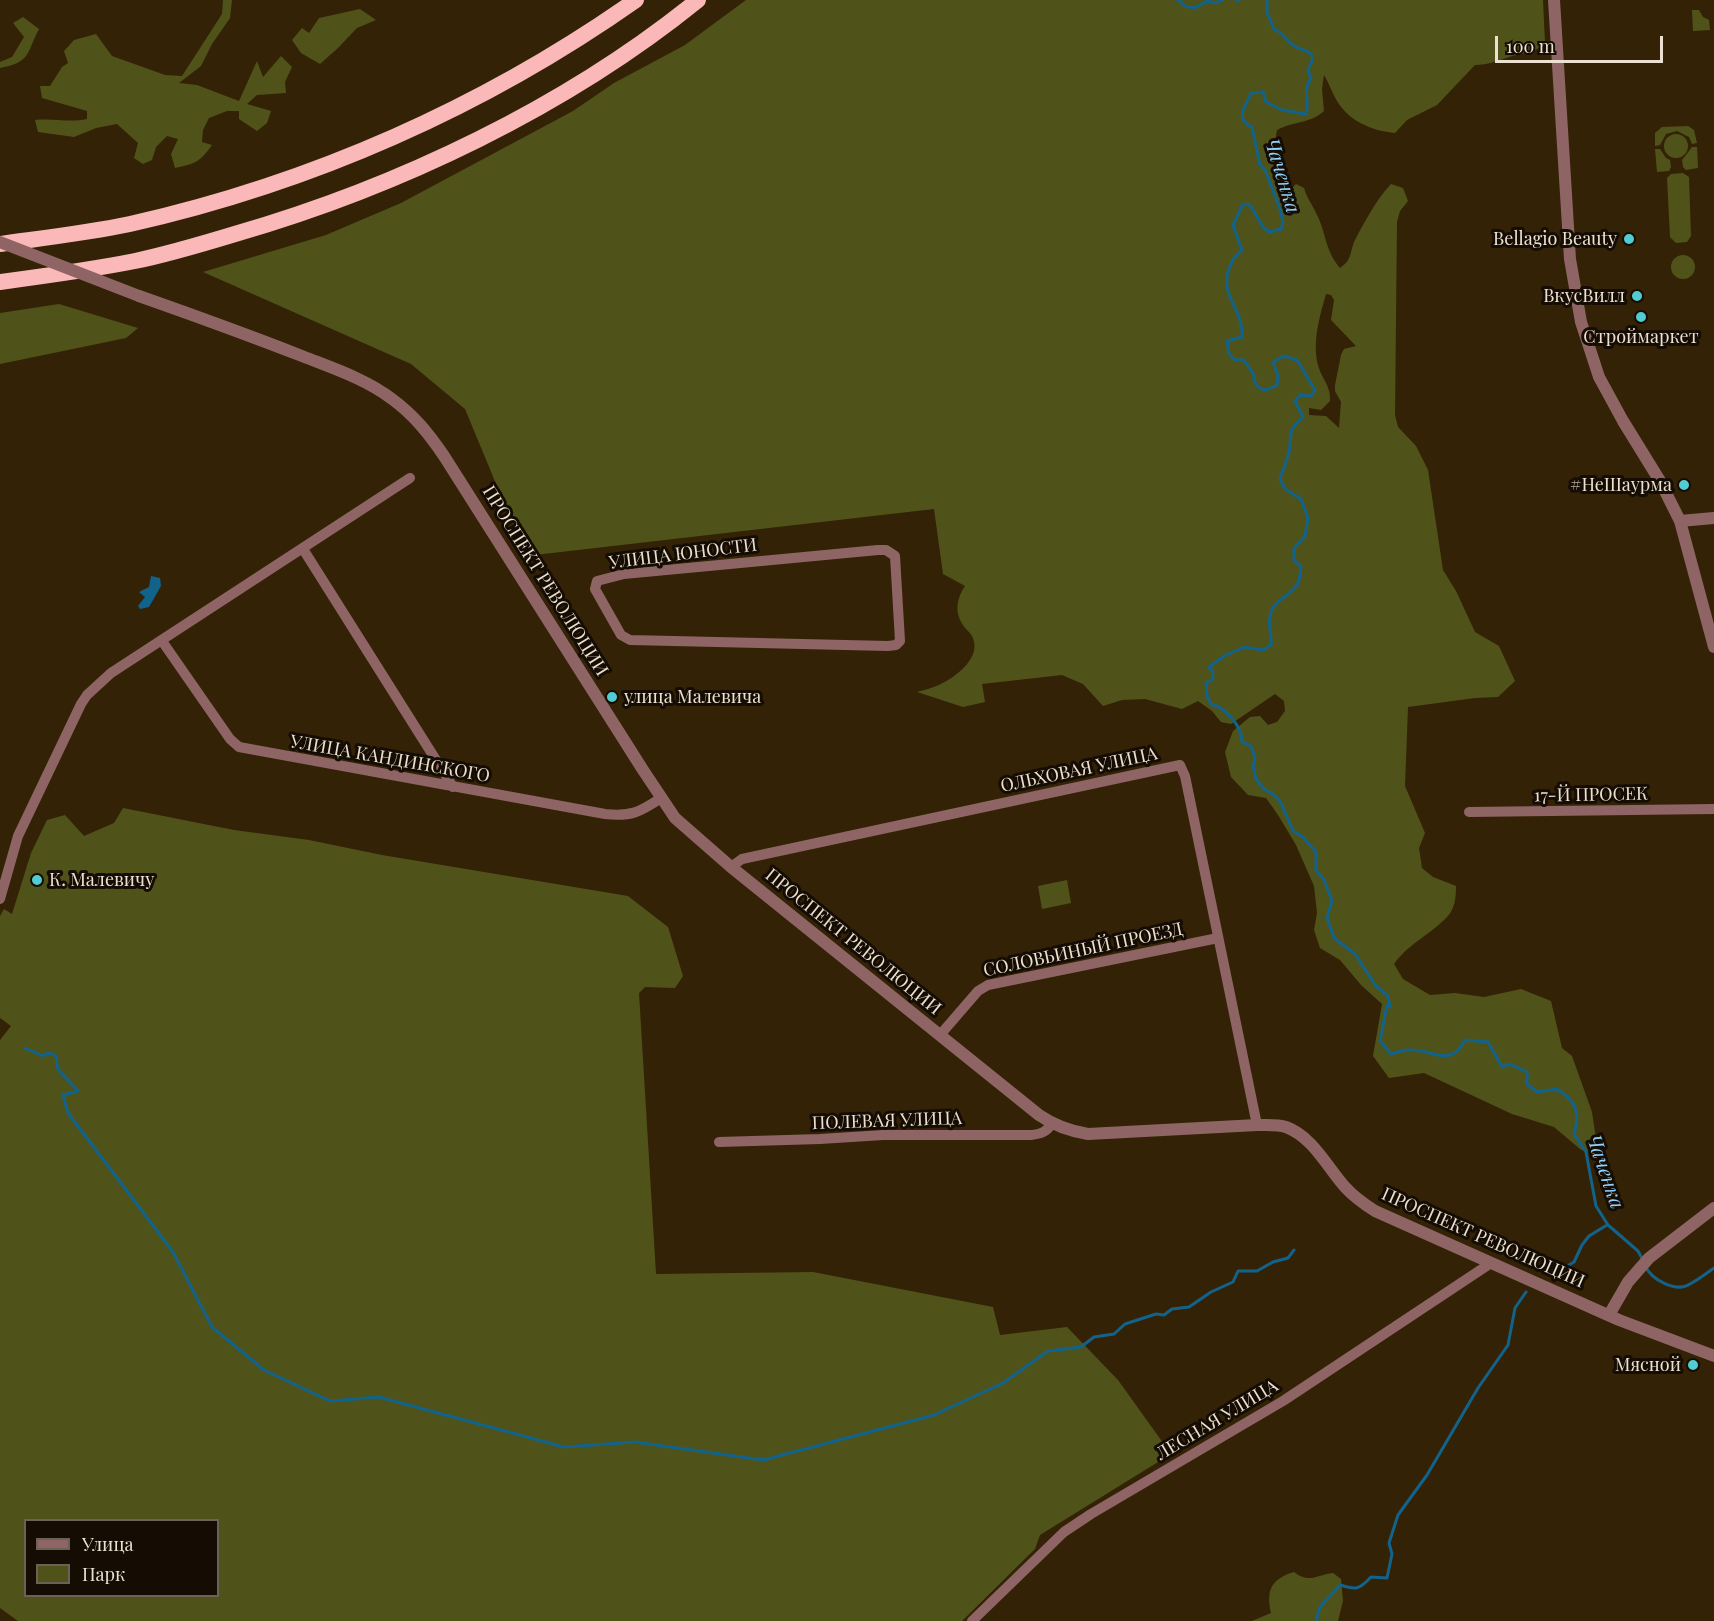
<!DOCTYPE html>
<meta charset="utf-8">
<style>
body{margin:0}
#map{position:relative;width:1714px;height:1621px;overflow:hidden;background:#342206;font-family:"Playfair Display",serif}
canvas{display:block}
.legend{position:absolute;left:24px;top:1519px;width:195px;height:78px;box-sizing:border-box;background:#150d04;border:2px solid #6b6156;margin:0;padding:8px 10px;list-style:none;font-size:18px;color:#ece0d0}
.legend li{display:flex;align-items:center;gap:12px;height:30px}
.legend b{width:30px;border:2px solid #6b6156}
.scale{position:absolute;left:1495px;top:36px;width:168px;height:27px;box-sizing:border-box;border:3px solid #ece0d0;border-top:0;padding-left:8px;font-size:18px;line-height:21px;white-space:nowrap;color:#ece0d0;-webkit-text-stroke:4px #150d04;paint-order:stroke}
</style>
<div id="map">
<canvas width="1714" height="1621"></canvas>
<ul class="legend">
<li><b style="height:8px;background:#8f6465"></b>Улица</li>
<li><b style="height:16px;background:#4f531a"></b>Парк</li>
</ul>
<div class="scale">100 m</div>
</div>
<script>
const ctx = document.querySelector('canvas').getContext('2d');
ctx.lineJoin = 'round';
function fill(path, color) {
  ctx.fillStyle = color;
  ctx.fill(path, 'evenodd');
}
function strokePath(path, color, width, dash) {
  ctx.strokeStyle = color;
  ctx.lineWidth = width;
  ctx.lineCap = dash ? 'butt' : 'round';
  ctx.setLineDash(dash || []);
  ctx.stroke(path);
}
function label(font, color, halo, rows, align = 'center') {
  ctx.font = font + ' "Playfair Display",serif';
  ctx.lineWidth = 6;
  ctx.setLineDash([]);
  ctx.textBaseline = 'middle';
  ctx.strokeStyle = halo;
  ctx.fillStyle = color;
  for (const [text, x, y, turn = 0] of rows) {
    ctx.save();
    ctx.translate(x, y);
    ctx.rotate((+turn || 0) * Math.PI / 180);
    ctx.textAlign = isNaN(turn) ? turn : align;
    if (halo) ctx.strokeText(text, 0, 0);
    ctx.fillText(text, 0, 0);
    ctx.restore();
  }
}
const green = new Path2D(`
 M 223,0 L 232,0 L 230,18 L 212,44 L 201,66 L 179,83 L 197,85 L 239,101 L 257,61 L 263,77 L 281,56 L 292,67 L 285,82 L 286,93 L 257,95 L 247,104 L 271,111 L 267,123 L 257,131 L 239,119 L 239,111 L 227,111 L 209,118 L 203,130 L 202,142 L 212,145 C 200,162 195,164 175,168 L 171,154 L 178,139 L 167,136 L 156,147 L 152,160 L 143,164 L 134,158 L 138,143 L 117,124 L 96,128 L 74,137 L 38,132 L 35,120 C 53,118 70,123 87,119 L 87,111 L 42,98 L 40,86 L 50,86 L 62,67 L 68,63 L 64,51 L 74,40 L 96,34 L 112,56 L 165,75 L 182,76 L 222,14 Z
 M 746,0 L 1543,0 L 1545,43 C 1532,55 1524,52 1509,57 C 1497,61 1488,65 1475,65 L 1437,105 L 1407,120 L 1395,133 C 1372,131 1349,121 1337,101 C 1332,93 1329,83 1324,75 L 1322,89 L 1324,111 C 1310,124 1293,121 1277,130 C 1275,140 1274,154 1278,164 C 1282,174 1288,180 1289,191 L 1296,184 L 1304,188 C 1307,198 1312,204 1316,213 C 1327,234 1324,249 1340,268 C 1353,259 1349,253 1355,240 C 1365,221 1376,200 1391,184 L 1403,188 L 1408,201 L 1400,211 L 1397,222 L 1395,415 L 1398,427 L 1416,446 L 1428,470 L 1443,570 L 1456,591 L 1475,632 L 1499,646 L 1515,681 L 1498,697 L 1475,698 L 1408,707 L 1405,786 L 1425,833 L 1419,848 L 1422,868 L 1433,877 L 1456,886 C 1456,897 1455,909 1447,917 C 1430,935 1409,943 1394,964 L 1403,979 L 1430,995 L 1455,993 L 1484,997 L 1521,989 L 1551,1001 L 1562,1048 L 1572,1056 L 1592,1112 L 1599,1159 L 1580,1149 L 1554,1127 L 1512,1114 L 1424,1073 L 1389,1078 L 1373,1056 L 1382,1004 L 1361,985 L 1340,960 L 1320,948 L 1314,930 L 1317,913 L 1314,886 L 1296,845 L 1278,815 L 1266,798 L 1248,795 L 1231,777 L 1225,752 L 1233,731 L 1250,717 L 1260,716 L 1268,725 L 1277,722 L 1285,711 L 1284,701 L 1275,694 L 1231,724 L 1221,722 L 1212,711 L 1198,701 L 1182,709 L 1145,699 L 1122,700 L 1103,706 L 1083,684 L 1062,675 L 982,684 L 985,702 L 963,707 L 917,692 C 924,690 932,688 939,685 C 956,677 983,657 972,636 C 970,632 965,629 963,625 C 954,612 957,598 965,586 L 943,574 L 934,509 L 526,556 L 465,409 L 411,364 L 203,272 L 326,235 L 401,203 L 573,111 L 614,83 L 685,45 ZM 1326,294 L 1331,295 L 1334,300 L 1331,320 L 1356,346 L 1344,349 L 1341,355 L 1335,385 L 1335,391 L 1341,402 L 1339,428 L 1326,416 L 1309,415 L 1309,408 L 1321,410 L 1330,401 C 1331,385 1321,378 1318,365 C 1312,342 1320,315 1326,294 Z
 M 360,9 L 376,20 L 357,28 L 338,48 L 320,64 L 301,53 L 292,40 L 302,28 L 309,33 L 319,18 Z
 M 1692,10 L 1699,10 L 1703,17 L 1709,20 L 1710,30 L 1693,31 Z
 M 23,17 L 39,29 C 26,54 31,62 0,68 L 0,62 L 12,57 L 24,37 L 13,23 Z
 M 1688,126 L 1694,130 L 1697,143 L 1692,144 L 1689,137 L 1677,131 L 1666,134 L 1660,145 L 1655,146 L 1655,133 L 1662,127 Z
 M1664 146a12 12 0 1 1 24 0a12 12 0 1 1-24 0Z
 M 1692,147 L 1697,147 L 1698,168 L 1686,170 L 1683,167 L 1682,160 Z
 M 1655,149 L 1660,149 L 1666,158 L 1670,160 L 1671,167 L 1669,171 L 1657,172 Z
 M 1683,173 L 1689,177 L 1691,236 L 1687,242 L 1676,243 L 1670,237 L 1667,178 L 1671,174 Z
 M1671 267a12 12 0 1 1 24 0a12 12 0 1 1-24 0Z
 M 59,304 L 138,328 L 126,338 L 0,364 L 0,313 Z
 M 123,808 L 234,830 L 309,840 L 382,855 L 628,896 L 668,927 L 683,976 L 675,988 L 645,987 L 639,993 L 656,1274 L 813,1272 L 993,1307 L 1000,1335 L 1067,1327 L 1118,1380 L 1171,1454 L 1040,1535 L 1035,1549 L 962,1621 L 18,1621 L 0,1608 L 0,1040 L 11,1026 L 0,1018 L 0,916 L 4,909 L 12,914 L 31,853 L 47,820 L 65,815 L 84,836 L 114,823 ZM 26,1520 L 218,1520 L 218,1596 L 26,1596 Z
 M 1067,880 L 1071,903 L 1042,909 L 1038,886 Z
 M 1294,1572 C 1310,1584 1316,1575 1333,1573 L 1341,1579 L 1343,1601 L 1338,1621 L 1252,1621 L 1271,1613 C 1266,1590 1271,1579 1294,1572 Z`);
const water = new Path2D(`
 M 151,576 L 160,578 L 161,586 L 149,607 L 140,609 L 138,606 L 145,597 L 139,592 L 149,587 Z`);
const stream = new Path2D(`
 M 1178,0 L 1185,6 L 1195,8 L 1207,1 L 1216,3 L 1222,0
 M 1236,0 L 1239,0
 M 1267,0 L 1267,12 L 1274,29 C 1285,34 1287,42 1296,47 C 1301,50 1310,50 1312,56 C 1314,61 1310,65 1308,69 L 1311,79 C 1302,89 1310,103 1306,114 L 1282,110 L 1266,102 L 1263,92 L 1251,93 C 1247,105 1233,118 1252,127 L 1260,165 L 1265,170 L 1280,209 L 1283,223 L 1281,229 L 1269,232 L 1263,227 L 1250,205 L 1243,204 L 1233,225 L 1242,250 C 1239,254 1235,256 1233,260 C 1214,295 1244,305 1242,337 L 1227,341 L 1229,354 L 1235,360 L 1244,360 L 1254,375 L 1254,381 L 1259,388 L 1266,390 L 1277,385 L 1278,376 L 1273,362 L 1284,356 L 1297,360 L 1315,390 L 1311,396 L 1300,395 L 1295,401 L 1303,417 C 1284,433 1294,437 1288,456 C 1286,464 1282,471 1280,479 L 1285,489 L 1301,499 L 1308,518 L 1305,536 L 1294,548 L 1294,560 L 1301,567 C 1300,573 1300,581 1297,585 C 1289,597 1276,599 1271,612 C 1267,623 1272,634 1271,645 L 1263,650 L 1244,647 L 1224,656 L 1209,667 L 1213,672 L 1212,680 L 1206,683 L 1207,696 L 1211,704 C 1226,708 1242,726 1242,742 L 1251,746 L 1255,757 L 1253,766 L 1256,779 L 1264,789 L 1273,794 L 1281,803 L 1293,831 L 1303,837 L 1316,852 L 1316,870 L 1324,880 L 1332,900 L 1327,918 L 1334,938 L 1355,954 L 1376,986 L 1388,996 L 1390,1007 L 1387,1005 L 1380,1041 L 1391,1054 C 1397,1052 1404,1050 1410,1050 C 1434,1049 1450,1069 1465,1040 L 1488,1042 L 1502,1067 L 1510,1064 L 1527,1072 L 1527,1084 L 1537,1092 L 1557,1089 C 1577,1102 1580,1112 1574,1134 L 1586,1152 L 1596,1206 L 1608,1225 L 1638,1251 L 1643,1260
 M 25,1048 L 43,1056 L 48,1053 L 55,1055 C 58,1060 56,1064 58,1069 C 60,1073 74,1085 78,1091 L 63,1095 L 68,1113 L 173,1252 L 212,1327 L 264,1370 L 330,1401 L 379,1397 L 564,1447 L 635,1442 L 763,1460 L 934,1415 L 1003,1383 L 1048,1351 L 1081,1347 L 1094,1337 L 1114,1334 L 1125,1324 L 1156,1314 L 1164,1315 L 1172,1309 L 1189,1307 L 1211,1292 L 1233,1282 L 1238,1271 L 1257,1271 L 1273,1262 L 1288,1258 L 1294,1250
 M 1645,1266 C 1652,1280 1676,1293 1690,1284 C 1698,1280 1707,1273 1714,1268
 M 1556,1273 L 1574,1262 L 1582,1245 L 1589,1236 L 1607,1225
 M 1316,1621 L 1320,1607 L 1340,1585 C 1356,1590 1359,1590 1371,1577 L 1387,1578 L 1392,1554 L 1389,1543 L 1398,1515 L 1427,1475 L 1478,1388 L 1508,1345 L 1515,1308 L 1526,1292`);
const minor = new Path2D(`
 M 303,549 L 453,787
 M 878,550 L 886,550 L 895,556 L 900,641 L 896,645 L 888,646 L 630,640 L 621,635 L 595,589 L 597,581 L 624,574 Z
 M 162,641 L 230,739 L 239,747 L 605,814 C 631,817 640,812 661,798
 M 1469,812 L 1714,809
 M 731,867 L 742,859 L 1180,765 L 1185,776 L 1257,1125
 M 0,899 L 18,836 L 81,704 L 87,695 L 111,673 L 410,478
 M 940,1035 L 978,991 L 988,985 L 1218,938
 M 719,1142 L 820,1139 L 883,1135 L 1031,1135 C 1041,1134 1046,1132 1052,1124
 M 972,1621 L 1064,1532 L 1091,1514 L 1283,1401 L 1491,1263`);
const tertiary = new Path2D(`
 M 1554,0 L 1570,259 L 1581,322 L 1599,377 L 1623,421 L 1660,481 L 1680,521 L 1714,647
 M 139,296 C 193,315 248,335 302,356 C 332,368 366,379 392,399 C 414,415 429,434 444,456 L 643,770 L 675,818 L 731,867 L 1039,1115 C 1055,1126 1069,1131 1088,1134 L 1257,1125 C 1267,1125 1277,1124 1286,1127 C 1313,1137 1327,1167 1345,1187 C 1354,1197 1364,1204 1375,1211 L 1619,1320 L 1714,1356
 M 1680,521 L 1714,518
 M 1609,1315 L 1628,1282 L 1649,1258 L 1714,1208`);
const trunk = new Path2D(`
 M 0,244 C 43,238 87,233 130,224 C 312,183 484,107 636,0
 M 0,282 C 45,276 90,270 135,261 C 169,254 202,244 235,234 C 398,187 566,107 698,0`);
const tertiaryBridge = new Path2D(`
 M 0,242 L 139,296`);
const markers = [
 [1629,239,6,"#51ccd3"],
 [1637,296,6,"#51ccd3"],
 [1641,317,6,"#51ccd3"],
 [1684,485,6,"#51ccd3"],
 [612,697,6,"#51ccd3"],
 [37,880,6,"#51ccd3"],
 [1693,1365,6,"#51ccd3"]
];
const poiNames = [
 ["Bellagio Beauty",1617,239],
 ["ВкусВилл",1625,296],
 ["Строймаркет",1641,337,"center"],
 ["#НеШаурма",1672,485],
 ["улица Малевича",624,697,"left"],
 ["К. Малевичу",49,880,"left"],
 ["Мясной",1681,1365]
];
const streetNames = [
 ["УЛИЦА ЮНОСТИ",683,554,-7],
 ["ПРОСПЕКТ РЕВОЛЮЦИИ",545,581,58],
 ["УЛИЦА КАНДИНСКОГО",390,759,10],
 ["ОЛЬХОВАЯ УЛИЦА",1079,770,-12],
 ["17-Й ПРОСЕК",1591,795,-1],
 ["ПРОСПЕКТ РЕВОЛЮЦИИ",853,942,39],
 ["СОЛОВЬИНЫЙ ПРОЕЗД",1083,950,-12],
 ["ПОЛЕВАЯ УЛИЦА",887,1121,-2],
 ["ПРОСПЕКТ РЕВОЛЮЦИИ",1483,1238,24],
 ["ЛЕСНАЯ УЛИЦА",1217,1420,-31]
];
const waterNames = [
 ["Чаченка",1282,176,73],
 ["Чаченка",1605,1172,71]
];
fill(green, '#4f531a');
fill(water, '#12638c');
strokePath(stream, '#12638c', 3);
strokePath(minor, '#8f6465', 10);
strokePath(tertiary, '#8f6465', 12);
strokePath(trunk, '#fab8b9', 16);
strokePath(tertiaryBridge, '#8f6465', 12);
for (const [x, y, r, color] of markers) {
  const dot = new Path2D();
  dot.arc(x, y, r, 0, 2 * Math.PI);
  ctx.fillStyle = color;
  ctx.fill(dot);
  strokePath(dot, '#150d04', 2);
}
label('18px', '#ece0d0', '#150d04', poiNames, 'right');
label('18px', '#ece0d0', '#150d04', streetNames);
label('italic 20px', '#90d3ff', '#150d04', waterNames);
</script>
